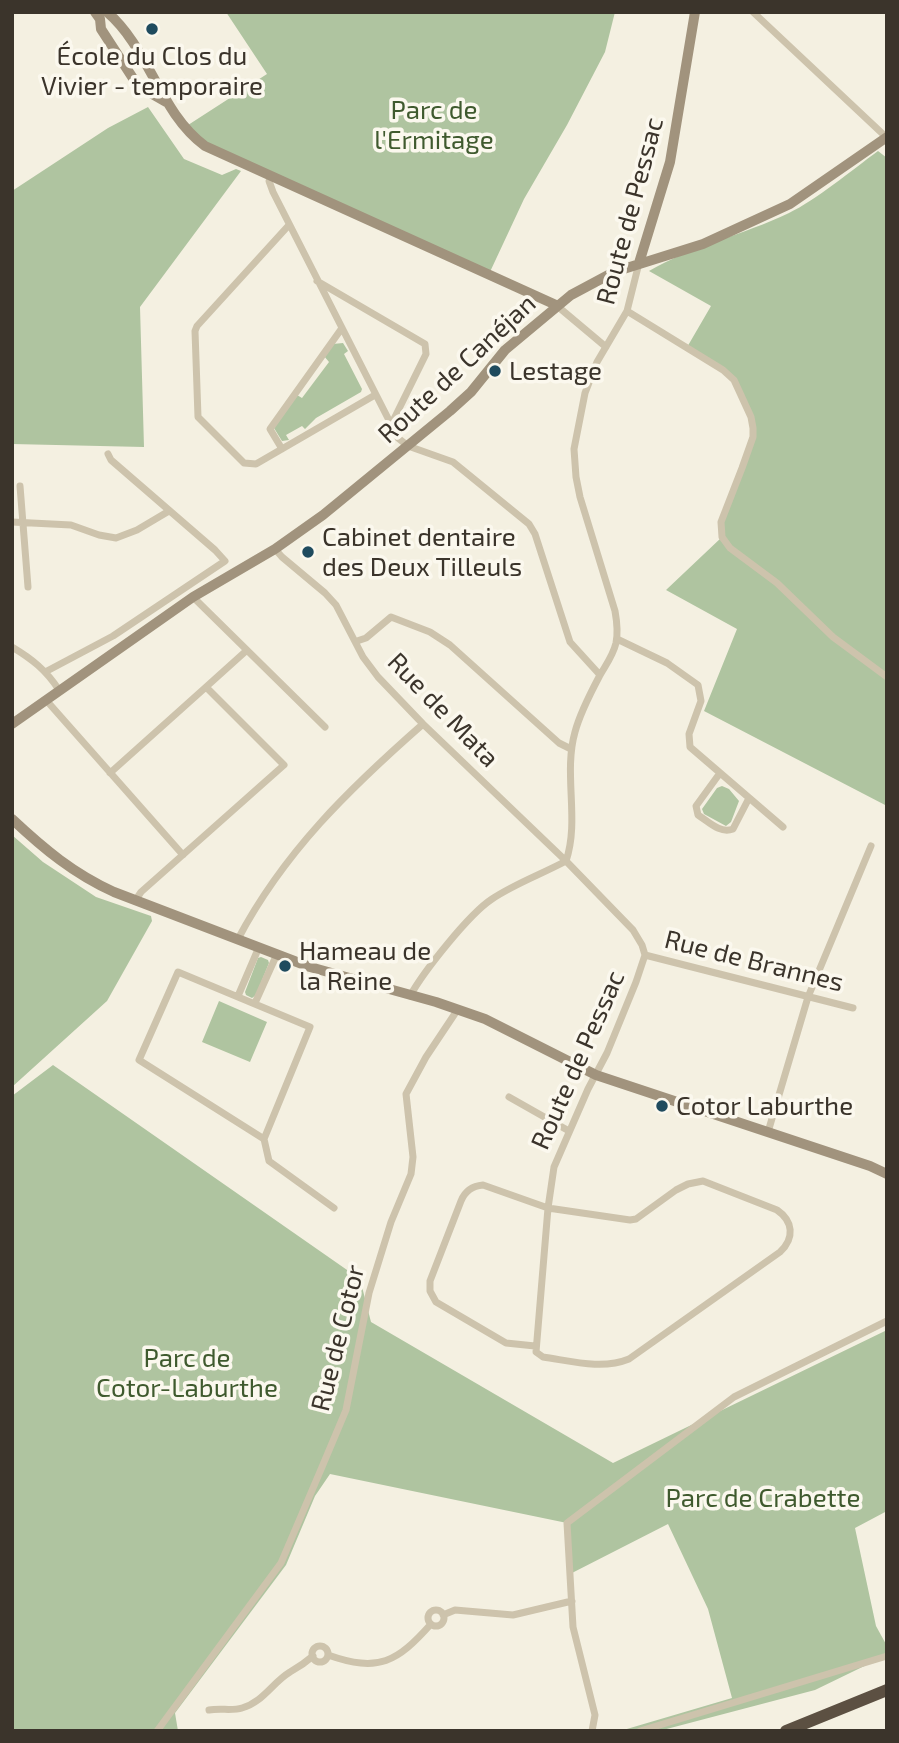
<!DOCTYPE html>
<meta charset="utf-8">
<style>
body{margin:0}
#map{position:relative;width:899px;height:1743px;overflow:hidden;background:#f4f0e1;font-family:"Exo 2",sans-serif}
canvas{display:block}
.frame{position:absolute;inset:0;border:14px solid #3b342b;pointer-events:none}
</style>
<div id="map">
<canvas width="899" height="1743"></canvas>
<div class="frame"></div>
</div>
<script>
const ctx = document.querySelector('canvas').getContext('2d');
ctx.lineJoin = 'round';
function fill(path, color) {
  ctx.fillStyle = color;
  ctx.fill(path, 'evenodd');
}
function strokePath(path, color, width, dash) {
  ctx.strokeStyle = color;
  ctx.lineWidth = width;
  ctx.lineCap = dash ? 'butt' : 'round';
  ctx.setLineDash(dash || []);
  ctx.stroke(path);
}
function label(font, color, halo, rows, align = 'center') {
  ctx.font = font + ' "Exo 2",sans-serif';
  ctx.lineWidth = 7;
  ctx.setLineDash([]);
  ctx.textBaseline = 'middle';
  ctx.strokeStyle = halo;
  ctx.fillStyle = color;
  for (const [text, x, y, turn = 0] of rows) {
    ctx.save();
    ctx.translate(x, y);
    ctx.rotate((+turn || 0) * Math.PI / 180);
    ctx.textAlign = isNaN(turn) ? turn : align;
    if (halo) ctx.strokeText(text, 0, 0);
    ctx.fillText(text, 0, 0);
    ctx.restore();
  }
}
const green = new Path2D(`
 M 226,12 L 615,12 L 605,52 L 567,125 L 524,199 L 489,274 L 205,146 L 185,127 L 267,74 Z
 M 148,107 L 184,159 L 222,175 L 236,169 L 241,171 L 140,307 L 144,447 L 12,444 L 12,191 L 108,128 Z
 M 878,151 L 887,158 L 887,806 L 704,711 L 737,629 L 666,590 L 722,537 L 719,527 L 753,428 L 734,380 L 686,349 L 711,306 L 649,271 C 692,246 743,235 789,213 C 816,200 852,170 878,151 Z
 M 343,343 L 348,351 L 344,354 L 362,389 L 361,392 L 316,418 L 305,429 L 302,426 L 286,435 L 289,440 L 282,441 L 274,428 L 297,395 L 302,398 L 329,362 L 324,356 L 333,344 Z
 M 722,786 L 729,789 L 739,801 L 731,822 L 726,826 L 704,814 L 702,809 L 717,788 Z
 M 12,835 L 43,862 L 96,897 L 151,916 L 152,921 L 107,1001 L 12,1087 Z
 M 261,957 L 268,960 L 269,963 L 256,995 L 252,998 L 246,995 L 245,992 L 258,958 Z
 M 219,1001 L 267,1022 L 250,1062 L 202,1042 Z
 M 53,1065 L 360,1279 L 371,1322 L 613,1463 L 887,1330 L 887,1511 L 855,1528 L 876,1626 L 887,1646 L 887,1655 L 815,1690 L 659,1731 L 620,1731 L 732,1698 L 708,1609 L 668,1524 L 570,1574 L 567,1523 L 330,1474 L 315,1496 L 286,1565 L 175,1713 L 178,1731 L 12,1731 L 12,1096 Z`);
const street = new Path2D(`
 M 753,12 L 886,137
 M 271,176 L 269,181 L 273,192 L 398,438 L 408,446 L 453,462 L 529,524 L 535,534 L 570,642 L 600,675
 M 289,225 L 197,326 L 195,331 L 198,417 L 244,463 L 256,464 L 375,395
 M 317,281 L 425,344 L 426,354 L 391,425
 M 556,305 L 606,347
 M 627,311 L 723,370 L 734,380 L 751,417 L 753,428 L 753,437 L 742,468 L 721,522 L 722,537 L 730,548 L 777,583 L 833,637 L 887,677
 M 282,449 L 270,429 L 342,328
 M 20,486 L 28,587
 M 12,522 L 71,525 L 99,535 L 116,538 L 137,530 L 169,511
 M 275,549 L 282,557 L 325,593 L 336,605 L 363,657 L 378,677 L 423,724 L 566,861 L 633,930 L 642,945 L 645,955 L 636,982 L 607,1053 L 588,1089 L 554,1167 L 548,1208 L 536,1352 L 543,1357 C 571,1361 602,1370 629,1359 L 780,1252 C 795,1238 793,1221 777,1210 L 703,1181 L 688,1184 L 676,1190 L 636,1219 L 630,1220 L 548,1208 L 483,1185 C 472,1186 465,1191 461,1201 L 430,1281 L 430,1291 L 436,1302 L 506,1343 L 535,1346
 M 193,597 L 325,727
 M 617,639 L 667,663 L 698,685 L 701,701 L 689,734 L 690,747 L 783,827
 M 357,641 L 366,638 L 391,617 L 430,632 L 450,645 L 559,743 L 571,749
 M 12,647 C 32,659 46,670 59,690
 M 47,671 L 113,636 L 225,561 L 215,550 L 111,460 L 108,454
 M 206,687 L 246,651
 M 46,700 L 183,855
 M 110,773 L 206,687 L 284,765 L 141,892 L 135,901
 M 720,773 L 696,806 L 698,815 C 709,822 720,834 733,829 L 749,798
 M 566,861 C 580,820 563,774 575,732 C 580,713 590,694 599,677 C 605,666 613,656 616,643 C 618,633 617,622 615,611 L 580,497 L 576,477 L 574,449 L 585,393 L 597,362 L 627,311 L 639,263
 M 238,939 C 284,852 349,789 423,724
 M 645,955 L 853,1008
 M 238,996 L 259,947
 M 410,996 C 424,971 469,914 492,899 C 514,884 542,874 566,861
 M 255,1003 L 277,954
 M 509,1097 L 569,1131
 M 768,1132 L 808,997 L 871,846
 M 264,1139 L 139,1060 L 178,972 L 310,1027 L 264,1139 L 269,1161 L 334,1208
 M428 1618a8 8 0 1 1 16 0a8 8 0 1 1-16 0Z
 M 443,1615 L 455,1610 L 513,1615 L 572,1601
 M312 1654a8 8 0 1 1 16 0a8 8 0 1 1-16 0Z
 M 328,1655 C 379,1673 397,1662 431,1624
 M 209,1710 C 220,1708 233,1711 242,1708 C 263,1702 272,1683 290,1672 C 299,1667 305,1663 313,1656
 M 157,1731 L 281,1563 L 322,1467 L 346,1410 L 369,1293 L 391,1222 L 411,1174 L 413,1157 L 406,1094 L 426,1057 L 458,1009
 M 592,1731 L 595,1715 L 573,1627 L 567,1523 L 734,1397 L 887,1321
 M 640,1731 L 887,1656`);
const secondary = new Path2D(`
 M 95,12 L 100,19 L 101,29 L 138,86 L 166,102
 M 107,12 C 150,49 159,112 205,146 L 556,305
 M 639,263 L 670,162 L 695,12
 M 12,724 L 193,597 L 275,549 L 323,515 L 450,411 L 471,392 L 505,350 L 571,295 L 614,272 L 703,244 L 790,204 L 887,137
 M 12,819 C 44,849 74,874 114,892 L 310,967 L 436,1002 L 485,1019 L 596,1075 L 870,1166 L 887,1174`);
const highway = new Path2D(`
 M 786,1731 L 887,1690`);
const markers = [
 [152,29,7,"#1f4b5e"],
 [495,371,7,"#1f4b5e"],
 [308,552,7,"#1f4b5e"],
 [285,966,7,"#1f4b5e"],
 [662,1106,7,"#1f4b5e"]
];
const poiNames = [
 ["École du Clos du",152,56,"center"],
 ["Vivier - temporaire",152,86,"center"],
 ["Lestage",509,371],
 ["Cabinet dentaire",322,537],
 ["des Deux Tilleuls",322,567],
 ["Hameau de",299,951],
 ["la Reine",299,981],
 ["Cotor Laburthe",676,1106]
];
const parkNames = [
 ["Parc de",434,110],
 ["l'Ermitage",434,140],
 ["Parc de",187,1358],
 ["Cotor-Laburthe",187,1388],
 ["Parc de Crabette",763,1498]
];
const streetNames = [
 ["Route de Pessac",630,211,-75],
 ["Route de Canéjan",457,369,-43],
 ["Rue de Mata",443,710,46],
 ["Rue de Brannes",754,961,14],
 ["Route de Pessac",578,1060,-66],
 ["Rue de Cotor",338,1338,-76]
];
fill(green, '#afc4a0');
strokePath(street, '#cdc3ac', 7);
strokePath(secondary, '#a1937d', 10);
strokePath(highway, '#5c5042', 12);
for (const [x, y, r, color] of markers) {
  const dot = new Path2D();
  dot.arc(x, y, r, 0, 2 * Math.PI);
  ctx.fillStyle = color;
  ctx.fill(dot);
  strokePath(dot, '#fbf8ee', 2.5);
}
label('26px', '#3b342b', '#fbf8ee', poiNames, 'left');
label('26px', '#3f5a2e', '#fbf8ee', parkNames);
label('26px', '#3b342b', '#fbf8ee', streetNames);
</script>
